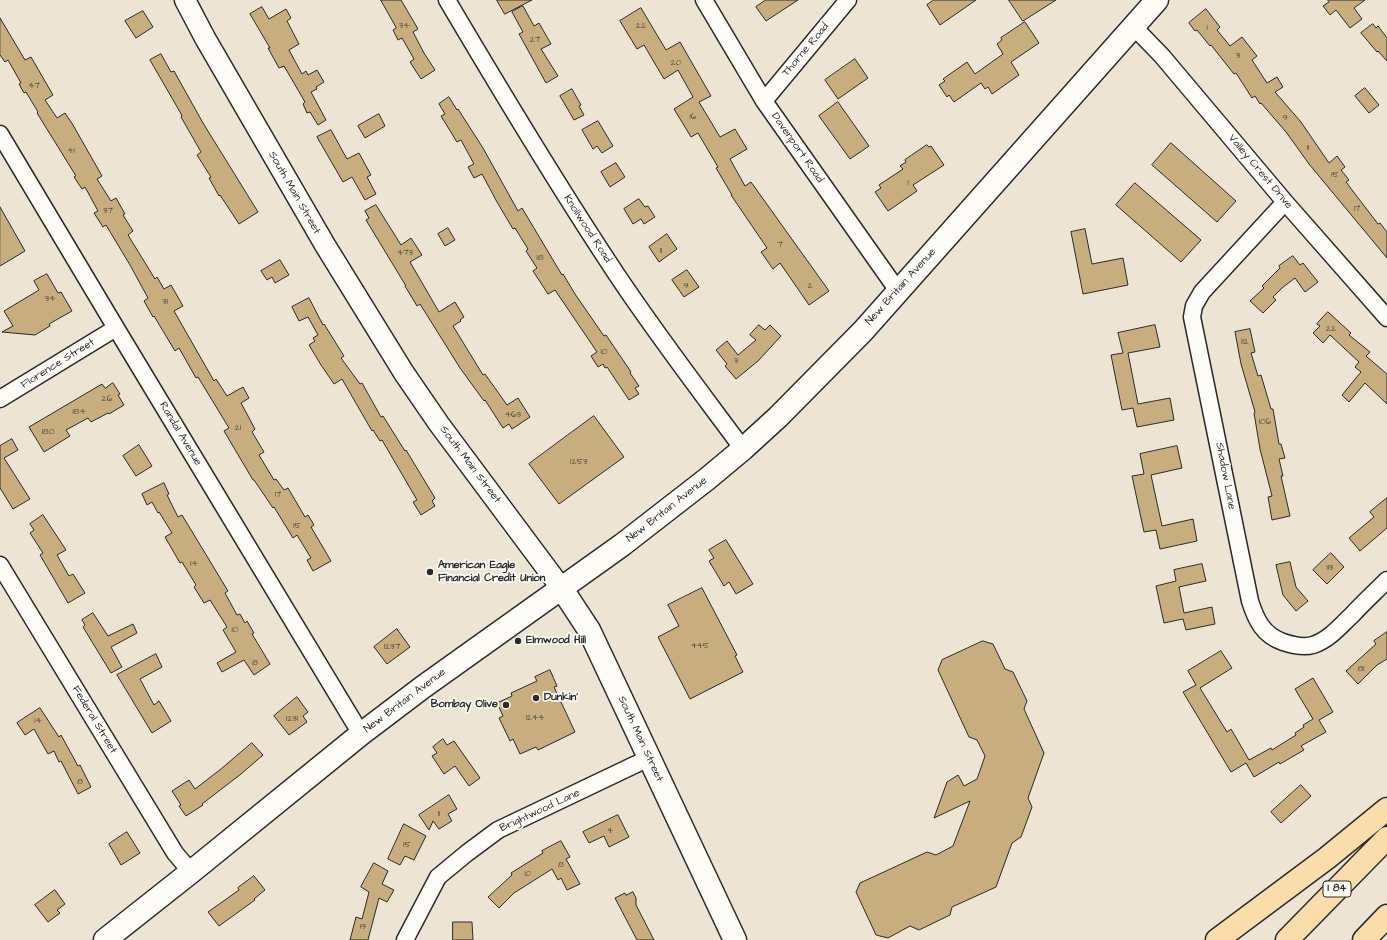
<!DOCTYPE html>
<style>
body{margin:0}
canvas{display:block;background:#ede4d3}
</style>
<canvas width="1387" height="940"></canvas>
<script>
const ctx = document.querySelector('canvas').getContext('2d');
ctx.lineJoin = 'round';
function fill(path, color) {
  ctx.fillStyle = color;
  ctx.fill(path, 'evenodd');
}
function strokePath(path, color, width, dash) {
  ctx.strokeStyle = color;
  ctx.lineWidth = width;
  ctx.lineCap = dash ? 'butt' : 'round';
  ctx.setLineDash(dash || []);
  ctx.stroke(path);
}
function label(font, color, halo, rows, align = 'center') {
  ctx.font = font + ' "Architects Daughter",sans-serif';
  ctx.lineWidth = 3.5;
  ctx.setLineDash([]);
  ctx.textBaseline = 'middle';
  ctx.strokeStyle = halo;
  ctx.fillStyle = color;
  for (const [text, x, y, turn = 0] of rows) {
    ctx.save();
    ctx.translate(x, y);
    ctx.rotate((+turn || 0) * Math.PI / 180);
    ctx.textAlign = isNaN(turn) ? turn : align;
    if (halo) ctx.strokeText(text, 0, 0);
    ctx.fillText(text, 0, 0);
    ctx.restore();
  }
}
const building = new Path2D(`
 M 381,0 L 401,0 L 418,29 L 413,32 L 424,53 L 435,70 L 421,79 L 410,62 L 414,59 L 402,38 L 398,40 L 393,30 L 396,28 Z
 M 497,0 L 532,0 L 505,14 Z
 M 766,0 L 798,0 L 766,21 L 756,7 Z
 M 934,0 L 976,0 L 940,25 L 927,5 Z
 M 1009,0 L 1056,0 L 1023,21 Z
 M 1328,0 L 1365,0 L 1354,8 L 1362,19 L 1350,28 L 1336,10 L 1330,15 L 1323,6 L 1329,2 Z
 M 523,6 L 534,26 L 539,23 L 551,44 L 541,49 L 558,76 L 546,83 L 519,34 L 523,32 L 512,12 Z
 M 262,7 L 269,19 L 286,9 L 291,18 L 287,21 L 299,44 L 289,50 L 302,74 L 306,71 L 308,75 L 317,70 L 324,82 L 316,87 L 317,89 L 311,92 L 326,120 L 318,125 L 310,112 L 307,113 L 303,104 L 305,102 L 284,66 L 279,68 L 268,48 L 270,48 L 250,14 Z
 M 641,8 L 666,50 L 680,42 L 711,96 L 699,102 L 720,137 L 735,129 L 747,149 L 730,159 L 745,186 L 751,182 L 829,291 L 809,305 L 780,263 L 773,269 L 761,252 L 767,248 L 731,195 L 732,195 L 716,168 L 718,167 L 698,133 L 691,137 L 674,109 L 693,97 L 678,70 L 664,79 L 644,45 L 637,49 L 620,21 Z
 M 1206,9 L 1220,27 L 1217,30 L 1230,46 L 1242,37 L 1257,56 L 1252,60 L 1267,83 L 1277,77 L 1283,87 L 1275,92 L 1301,122 L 1329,163 L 1337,156 L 1345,167 L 1341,170 L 1349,180 L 1346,182 L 1378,224 L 1380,223 L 1387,232 L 1387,258 L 1309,164 L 1286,132 L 1261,103 L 1260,104 L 1255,96 L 1252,98 L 1236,73 L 1234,74 L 1211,45 L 1210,46 L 1197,30 L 1195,31 L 1189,23 Z
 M 143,11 L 153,27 L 136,38 L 125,21 Z
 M 0,18 L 25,60 L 31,57 L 53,95 L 45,100 L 57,118 L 65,113 L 73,125 L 102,176 L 97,179 L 111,201 L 116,198 L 125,214 L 123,215 L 133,231 L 128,235 L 155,279 L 157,277 L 164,289 L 171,285 L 183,306 L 174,311 L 214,381 L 216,379 L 227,396 L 243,387 L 249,398 L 241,403 L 255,429 L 252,432 L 264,452 L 259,455 L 274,480 L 276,479 L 284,490 L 288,488 L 305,517 L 308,515 L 314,525 L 311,527 L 331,561 L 313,571 L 307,560 L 311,558 L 297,535 L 293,538 L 274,507 L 273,508 L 254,480 L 253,480 L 224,431 L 229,428 L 215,405 L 198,377 L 196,378 L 179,348 L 175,351 L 154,316 L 153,317 L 144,301 L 148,298 L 130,265 L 106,225 L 103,227 L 94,213 L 98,211 L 85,187 L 82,189 L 74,177 L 76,176 L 37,113 L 38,112 L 26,92 L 24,93 L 19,84 L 21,83 L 8,60 L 5,62 L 0,55 Z
 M 1025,22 L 1039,43 L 1011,62 L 1019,75 L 992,94 L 988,87 L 985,89 L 981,83 L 954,102 L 949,95 L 947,97 L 939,85 L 945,81 L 943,79 L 967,62 L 975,74 L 1003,54 L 997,44 L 1002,40 L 1001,38 Z
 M 1373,24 L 1376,28 L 1378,26 L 1387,38 L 1387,61 L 1378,51 L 1377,52 L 1361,33 Z
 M 161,54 L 171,72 L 174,71 L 203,123 L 258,212 L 239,224 L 220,195 L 219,196 L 209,178 L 211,177 L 197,155 L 201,152 L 181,117 L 182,116 L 180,112 L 150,60 Z
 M 855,59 L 868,78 L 838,99 L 825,80 Z
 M 1365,88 L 1379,105 L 1369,113 L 1355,96 Z
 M 572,89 L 581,105 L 579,106 L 584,115 L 574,120 L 560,96 Z
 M 449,97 L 457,110 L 458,109 L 483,148 L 518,211 L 522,208 L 562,275 L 563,274 L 575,294 L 604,336 L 606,335 L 631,372 L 630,373 L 639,386 L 635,388 L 639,394 L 629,400 L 607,367 L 605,368 L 603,364 L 598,367 L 591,356 L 597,352 L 555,290 L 548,294 L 533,271 L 537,268 L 526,251 L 528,249 L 515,228 L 513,229 L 497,202 L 482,174 L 474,178 L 468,167 L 474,164 L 461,140 L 457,142 L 441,116 L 445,114 L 439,104 Z
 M 838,102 L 869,146 L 850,159 L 819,116 Z
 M 379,114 L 385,126 L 365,138 L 358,126 Z
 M 598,121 L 613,146 L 602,153 L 597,146 L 593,149 L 582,130 Z
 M 331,130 L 347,159 L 359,153 L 371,175 L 367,177 L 376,194 L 365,200 L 352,177 L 343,182 L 317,137 Z
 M 1171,143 L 1236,201 L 1217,222 L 1152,165 Z
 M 927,145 L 929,147 L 931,146 L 944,165 L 913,185 L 917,191 L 888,211 L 875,192 L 881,188 L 879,185 L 903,169 L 900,166 L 906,162 L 905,160 Z
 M 616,163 L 625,177 L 610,187 L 601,172 Z
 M 1135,183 L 1201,240 L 1181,262 L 1116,205 Z
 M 639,199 L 645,207 L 648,206 L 655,217 L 644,224 L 641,219 L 633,224 L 624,209 Z
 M 376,205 L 401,245 L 411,238 L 422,255 L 410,262 L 439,312 L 455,302 L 464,317 L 460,320 L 461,321 L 453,326 L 483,375 L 485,374 L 507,405 L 518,398 L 530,417 L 512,429 L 509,424 L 503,428 L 485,400 L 484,401 L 460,368 L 420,304 L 417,306 L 405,286 L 406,286 L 366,220 L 369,218 L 365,211 Z
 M 0,207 L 25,251 L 0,266 Z
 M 448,228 L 455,240 L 445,246 L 438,234 Z
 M 1085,229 L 1092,264 L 1123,258 L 1128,285 L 1083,294 L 1071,232 Z
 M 667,234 L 677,249 L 659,262 L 649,247 Z
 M 1293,256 L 1300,265 L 1303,263 L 1318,282 L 1305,292 L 1295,278 L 1282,288 L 1273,297 L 1276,300 L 1263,313 L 1250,301 L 1264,288 L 1262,286 L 1280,268 L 1279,266 Z
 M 280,260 L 289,275 L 275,283 L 272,277 L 267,280 L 261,271 Z
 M 687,270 L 699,287 L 684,297 L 672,280 Z
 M 47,274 L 58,293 L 61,292 L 72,311 L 49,324 L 50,326 L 35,335 L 2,332 L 13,326 L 4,311 L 39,290 L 34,281 Z
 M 309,298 L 323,325 L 324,324 L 344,356 L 341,358 L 360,384 L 362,383 L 381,417 L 383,416 L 405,451 L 406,450 L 435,498 L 432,501 L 435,506 L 421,515 L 413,502 L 417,500 L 382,440 L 380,441 L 373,430 L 372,431 L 342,379 L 334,384 L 321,365 L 309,345 L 315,341 L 313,338 L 318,335 L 308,317 L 299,321 L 292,307 Z
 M 1328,312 L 1351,333 L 1349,335 L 1370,352 L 1366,356 L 1387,374 L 1387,404 L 1365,383 L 1349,402 L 1342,395 L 1361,372 L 1355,367 L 1359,362 L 1330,335 L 1323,343 L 1313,333 L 1320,326 L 1317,324 Z
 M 759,325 L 765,330 L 770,325 L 781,336 L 758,361 L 736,379 L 725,366 L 727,364 L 716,350 L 727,341 L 738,355 L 756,340 L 750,335 Z
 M 1155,325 L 1160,347 L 1128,353 L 1138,404 L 1170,398 L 1174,420 L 1137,427 L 1133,408 L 1122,410 L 1111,355 L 1123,353 L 1118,333 Z
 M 1250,329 L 1255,352 L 1251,353 L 1258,376 L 1261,375 L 1271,409 L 1273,409 L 1279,444 L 1281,444 L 1285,458 L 1279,459 L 1283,476 L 1281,476 L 1290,516 L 1272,520 L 1268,497 L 1272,496 L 1260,449 L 1254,413 L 1255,412 L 1241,364 L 1235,332 Z
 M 113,383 L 120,394 L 118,395 L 124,405 L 109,414 L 108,413 L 91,422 L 88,418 L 66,430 L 70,436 L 44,452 L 29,427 L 102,384 L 105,388 Z
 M 594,416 L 624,457 L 559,504 L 529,464 Z
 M 12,439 L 18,450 L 4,458 L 30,499 L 13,509 L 0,488 L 0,446 Z
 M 139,445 L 152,466 L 136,476 L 123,456 Z
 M 1177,446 L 1182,468 L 1151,475 L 1162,526 L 1193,519 L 1197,541 L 1160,549 L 1156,530 L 1144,532 L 1132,476 L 1144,474 L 1140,454 Z
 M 164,483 L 169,494 L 167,495 L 178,517 L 182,515 L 228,591 L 225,593 L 237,615 L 240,614 L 245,623 L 247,621 L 254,633 L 252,634 L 270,664 L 254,675 L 244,660 L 222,672 L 217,663 L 236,652 L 223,630 L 227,627 L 210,600 L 204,603 L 194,587 L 196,585 L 182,562 L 180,563 L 165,537 L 172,533 L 159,512 L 158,513 L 152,502 L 147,505 L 142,494 Z
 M 1387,498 L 1387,528 L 1360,551 L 1349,538 L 1374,517 L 1370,512 Z
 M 43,515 L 66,550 L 57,555 L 69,576 L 73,574 L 85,593 L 68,603 L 40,555 L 43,553 L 30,533 L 34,530 L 30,524 Z
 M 726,540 L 753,584 L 736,594 L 729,582 L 724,586 L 709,561 L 714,558 L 709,550 Z
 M 1331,553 L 1344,567 L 1327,584 L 1313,570 Z
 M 1290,562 L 1296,587 L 1308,601 L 1296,611 L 1283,595 L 1276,565 Z
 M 1202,564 L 1206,581 L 1179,587 L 1184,613 L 1212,607 L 1215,624 L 1186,630 L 1183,619 L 1164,623 L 1156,586 L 1176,581 L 1174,570 Z
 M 702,588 L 737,655 L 735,656 L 743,672 L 690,699 L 658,637 L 679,626 L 668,605 Z
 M 93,613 L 108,636 L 133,624 L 137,633 L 111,647 L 122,667 L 111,673 L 83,627 L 85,625 L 82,620 Z
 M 397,629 L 410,647 L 387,664 L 374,647 Z
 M 1387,632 L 1387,659 L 1377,665 L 1358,684 L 1346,671 L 1376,644 L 1374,641 Z
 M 983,641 L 993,644 L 1005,669 L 1013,672 L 1027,701 L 1024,709 L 1044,753 L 1028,798 L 1032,807 L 1021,837 L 1012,843 L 996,887 L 952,907 L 950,915 L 919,930 L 910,926 L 888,938 L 876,935 L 856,892 L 860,883 L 927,852 L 936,855 L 953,846 L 970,801 L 934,818 L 947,782 L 958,775 L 964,786 L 977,779 L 985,756 L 977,740 L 969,737 L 938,670 L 942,660 Z
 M 1221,651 L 1232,668 L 1200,688 L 1227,732 L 1231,729 L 1249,760 L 1271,748 L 1272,750 L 1296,735 L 1295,733 L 1304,727 L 1303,725 L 1313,719 L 1295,689 L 1313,678 L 1333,712 L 1319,720 L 1326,732 L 1301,746 L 1304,750 L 1280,764 L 1279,762 L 1254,777 L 1246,763 L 1231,772 L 1183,692 L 1196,685 L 1188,671 Z
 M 156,654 L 162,667 L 140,679 L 154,705 L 159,701 L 171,721 L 152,733 L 117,675 Z
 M 550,670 L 557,686 L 554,687 L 575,732 L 538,750 L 536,747 L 520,754 L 513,739 L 510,741 L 499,718 L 503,716 L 497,703 L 512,696 L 511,693 L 537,681 L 535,677 Z
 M 297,697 L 308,712 L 303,716 L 307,722 L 289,735 L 274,716 Z
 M 40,708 L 59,737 L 61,735 L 78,766 L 80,765 L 91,787 L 78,794 L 61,761 L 59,762 L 54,751 L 48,754 L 34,729 L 25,735 L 17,723 Z
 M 443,739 L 447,745 L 454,741 L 480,778 L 469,786 L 455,766 L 444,774 L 432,756 L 437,753 L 433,747 Z
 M 252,743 L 263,755 L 241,774 L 202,804 L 203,805 L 186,816 L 179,806 L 181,805 L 172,791 L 189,780 L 195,789 L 221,769 Z
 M 1301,785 L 1311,796 L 1281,823 L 1271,812 Z
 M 449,795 L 457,809 L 448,814 L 452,821 L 439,829 L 433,821 L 429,830 L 419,815 Z
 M 618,815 L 629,837 L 609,847 L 604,836 L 589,843 L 583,832 Z
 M 404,824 L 426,836 L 414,860 L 405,856 L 400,865 L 388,859 Z
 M 127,832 L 140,853 L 121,865 L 109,844 Z
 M 561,841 L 570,857 L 566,859 L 580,884 L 567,890 L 561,878 L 558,880 L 552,869 L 514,893 L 499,908 L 488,897 L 512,875 L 511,873 L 543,853 L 542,851 Z
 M 374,863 L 388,871 L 382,884 L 394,890 L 387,902 L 379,898 L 368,940 L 350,940 L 356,917 L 362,919 L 369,892 L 361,887 Z
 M 254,876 L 265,890 L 254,899 L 255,900 L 219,926 L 208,912 L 239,890 L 238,888 Z
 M 55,890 L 65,904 L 57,910 L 60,913 L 48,922 L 35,905 Z
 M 633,892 L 636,898 L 636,905 L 654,940 L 637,940 L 615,898 L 625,893 L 626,895 Z
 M 453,922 L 472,922 L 473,940 L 453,940 Z`);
const minor = new Path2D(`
 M 447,0 C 502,93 557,185 617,275 C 657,335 700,391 743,449
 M 704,0 L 764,101 L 898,291
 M 1133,26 L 1162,56 L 1285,202 L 1387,318
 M 764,101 L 848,0
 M 0,134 L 116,328 L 361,734
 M 1285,202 L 1202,292 L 1194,306 L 1192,317 L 1250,601 C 1256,620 1263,635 1283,642 C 1292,645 1303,648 1313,645 C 1329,640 1340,626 1352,615 C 1363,603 1375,592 1387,580
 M 0,399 L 116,328
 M 0,565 L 175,853 L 191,872
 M 405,940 L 438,877 L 467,853 L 498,830 L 649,758`);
const tertiary = new Path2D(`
 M 185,0 L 205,38 L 325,245 L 404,373 L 439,424 L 562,589`);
const secondary = new Path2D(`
 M 562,589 L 589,630 L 735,940
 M 105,940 L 191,872 L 361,734 L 423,687 L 622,545 L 707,479 L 743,449 L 778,417 L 863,331 L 1157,0`);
const motorway = new Path2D(`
 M 1217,940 L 1327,858 L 1387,809
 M 1287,940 L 1387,838
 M 1364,940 L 1387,916`);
const markers = [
 [430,572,4,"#2b2b2b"],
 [518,641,4,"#2b2b2b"],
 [536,698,4,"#2b2b2b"],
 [506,705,4,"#2b2b2b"]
];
const numberNames = [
 ["34",404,26],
 ["22",641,26],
 ["1",1207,28],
 ["27",535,40],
 ["3",1238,56],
 ["20",676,63],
 ["47",34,86],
 ["16",693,117],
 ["9",1285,118],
 ["11",1308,148],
 ["41",71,151],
 ["15",1335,175],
 ["1",908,183],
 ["17",1357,209],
 ["37",108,211],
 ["7",780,245],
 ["11",661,251],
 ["473",405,253],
 ["18",540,258],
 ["9",686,286],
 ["2",810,286],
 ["34",50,299],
 ["31",165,302],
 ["22",1331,329],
 ["112",1245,342],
 ["10",604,352],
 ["3",736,361],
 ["26",107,399],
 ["184",79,412],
 ["463",513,415],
 ["106",1265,422],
 ["21",238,428],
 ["180",48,432],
 ["1253",579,462],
 ["17",278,495],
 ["15",297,526],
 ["14",194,564],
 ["113",1330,568],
 ["10",235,630],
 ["445",700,646],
 ["1237",392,647],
 ["8",255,663],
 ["81",1361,669],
 ["1244",535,718],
 ["1231",292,719],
 ["14",38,721],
 ["8",80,782],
 ["11",439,814],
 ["4",610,831],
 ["15",407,845],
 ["8",561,865],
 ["10",528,874],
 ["19",363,927]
];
const shields = [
 [1337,889,28]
];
const shieldNames = [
 ["I 84",1337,889]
];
const streetNames = [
 ["Thorne Road",806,50,-50],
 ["Davenport Road",797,148,55],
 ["Valley Crest Drive",1260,172,50],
 ["South Main Street",294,193,60],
 ["Knollwood Road",587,229,57],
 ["New Britain Avenue",901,287,-48],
 ["Florence Street",58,364,-32],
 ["Randal Avenue",180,434,59],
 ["South Main Street",470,465,53],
 ["Shadow Lane",1225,476,79],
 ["New Britain Avenue",667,510,-38],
 ["New Britain Avenue",405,701,-37],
 ["Federal Street",94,720,59],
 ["South Main Street",640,739,65],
 ["Brightwood Lane",540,811,-25]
];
const poiNames = [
 ["American Eagle",438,566],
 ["Financial Credit Union",438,579],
 ["Elmwood Hill",526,641],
 ["Dunkin'",544,698],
 ["Bombay Olive",498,705,"right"]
];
fill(building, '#c8ad7e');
strokePath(building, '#2b2b2b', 1);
strokePath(minor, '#2b2b2b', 19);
strokePath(tertiary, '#2b2b2b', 23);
strokePath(secondary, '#2b2b2b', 25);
strokePath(motorway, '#2b2b2b', 25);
strokePath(minor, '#fdfcf7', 16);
strokePath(tertiary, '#fdfcf7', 20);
strokePath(secondary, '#fdfcf7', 22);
strokePath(motorway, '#faddab', 22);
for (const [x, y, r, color] of markers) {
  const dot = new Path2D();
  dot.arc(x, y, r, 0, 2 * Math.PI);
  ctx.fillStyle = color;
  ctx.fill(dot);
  strokePath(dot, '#fdfcf7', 1.5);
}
label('9px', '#524c40', null, numberNames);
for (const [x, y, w] of shields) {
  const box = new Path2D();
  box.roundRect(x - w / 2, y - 8, w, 16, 3);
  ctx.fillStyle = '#fdfcf7';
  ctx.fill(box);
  strokePath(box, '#2b2b2b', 1);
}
label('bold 10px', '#2b2b2b', null, shieldNames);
label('11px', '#2b2b2b', '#fdfcf7', streetNames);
label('bold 11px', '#2b2b2b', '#fdfcf7', poiNames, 'left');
</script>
